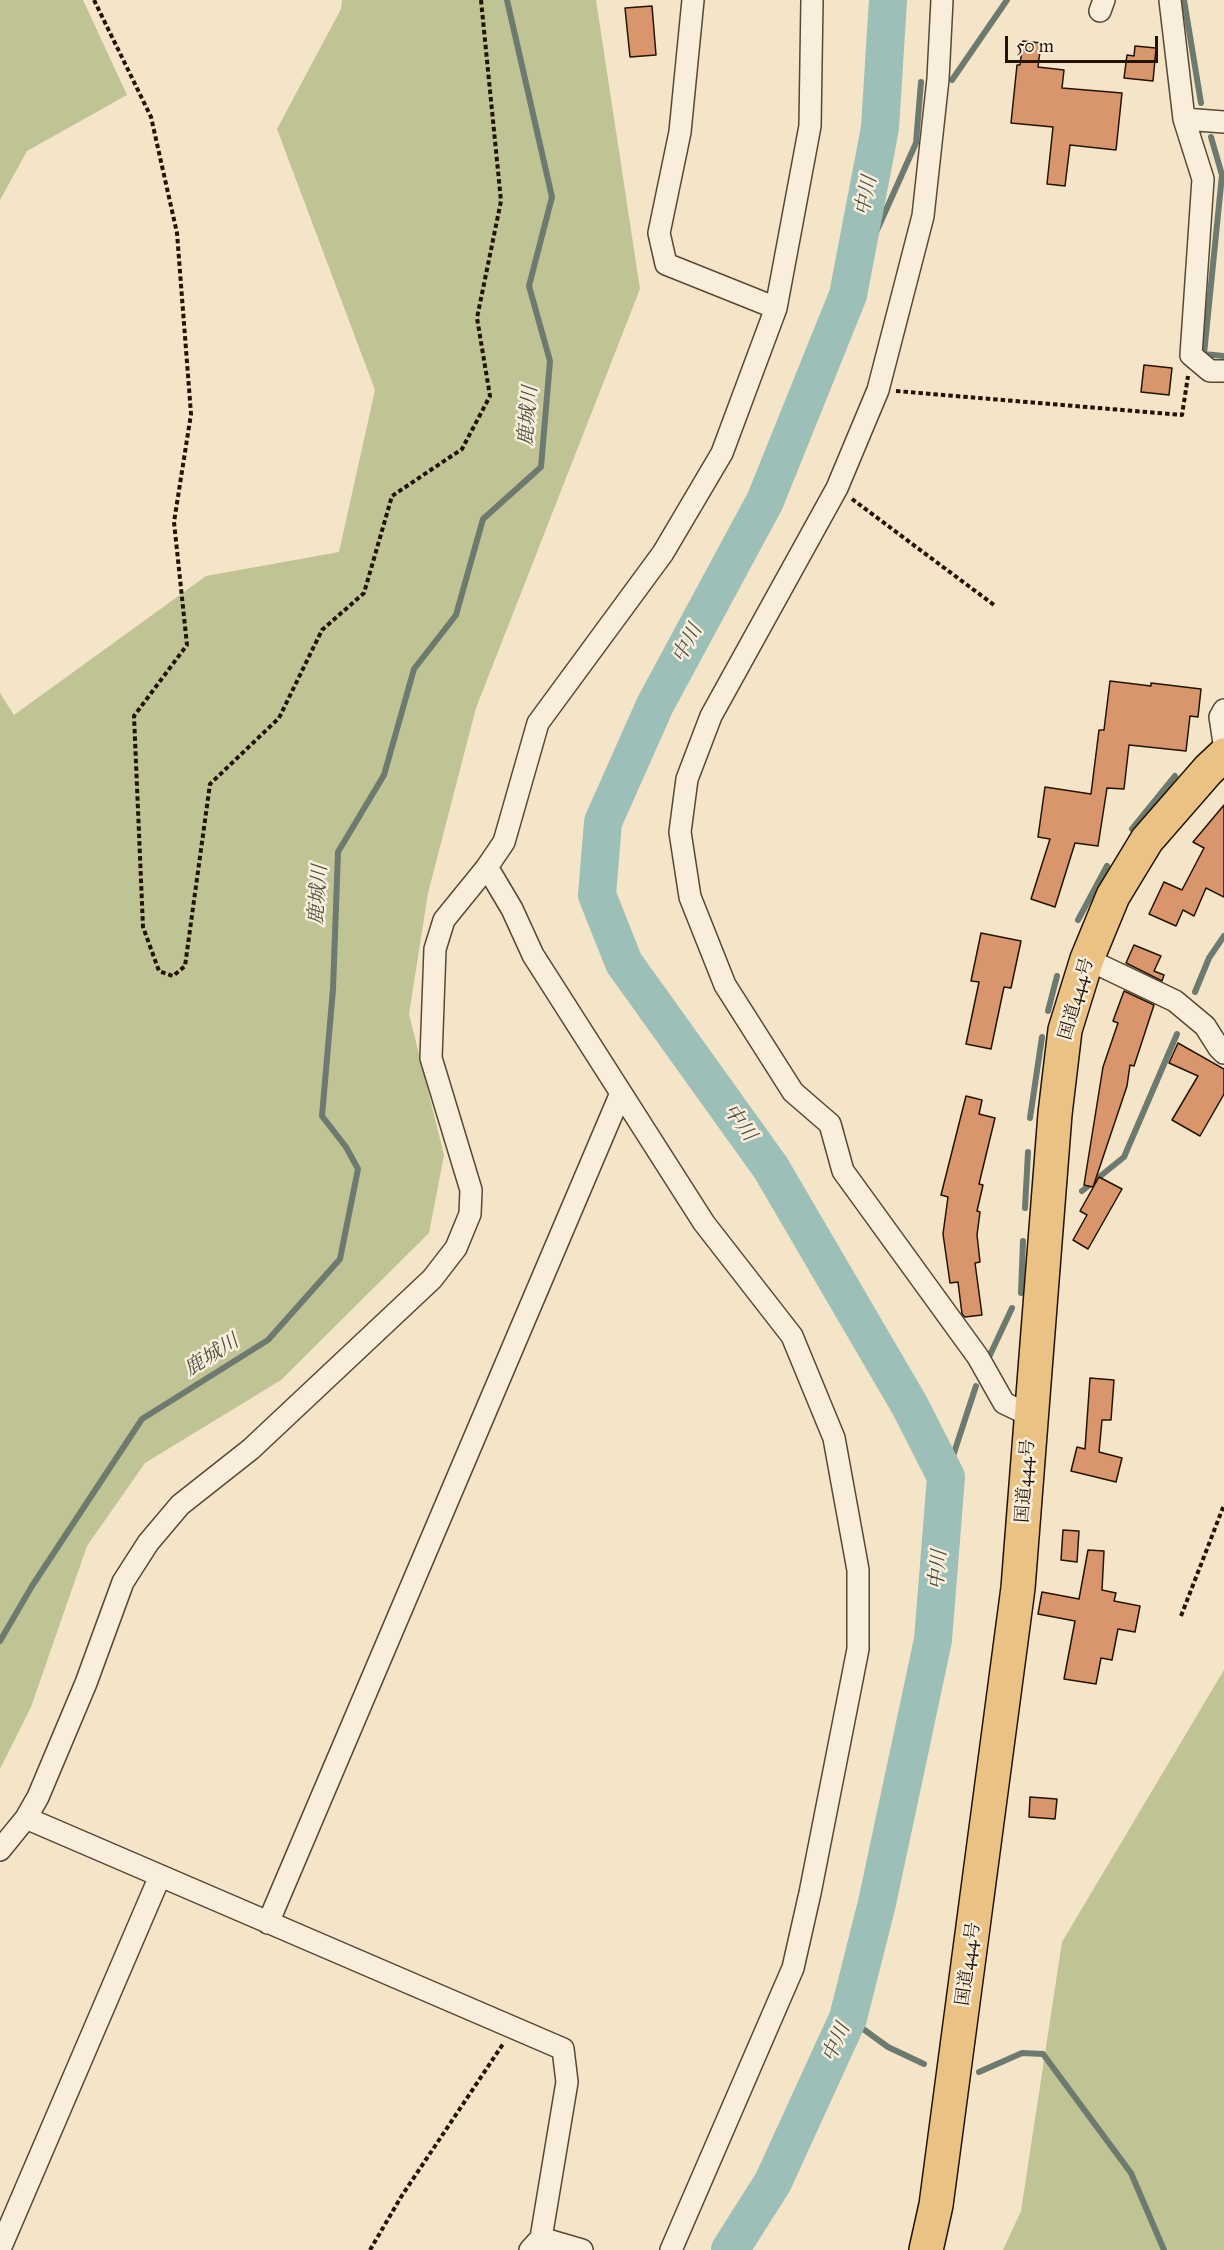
<!DOCTYPE html>
<meta charset="utf-8">
<style>
body{margin:0}
#map{position:relative;width:1224px;height:2250px;overflow:hidden;background:#f4e5c8;font-family:"IM FELL Great Primer",serif}
canvas{display:block}
.scale{position:absolute;left:1005px;top:36px;width:153px;height:27px;box-sizing:border-box;border:3px solid #231304;border-top:0;padding-left:8px;font-size:18px;line-height:21px;white-space:nowrap;color:#231304;-webkit-text-stroke:4px #f8eedb;paint-order:stroke}
</style>
<div id="map">
<canvas width="1224" height="2250"></canvas>
<div class="scale">50 m</div>
</div>
<script>
const ctx = document.querySelector('canvas').getContext('2d');
ctx.lineJoin = 'round';
function fill(path, color) {
  ctx.fillStyle = color;
  ctx.fill(path, 'evenodd');
}
function strokePath(path, color, width, dash) {
  ctx.strokeStyle = color;
  ctx.lineWidth = width;
  ctx.lineCap = dash ? 'butt' : 'round';
  ctx.setLineDash(dash || []);
  ctx.stroke(path);
}
function label(font, color, halo, rows, align = 'center') {
  ctx.font = font + ' "IM FELL Great Primer","Noto Serif JP",serif';
  ctx.lineWidth = 5;
  ctx.setLineDash([]);
  ctx.textBaseline = 'middle';
  ctx.strokeStyle = halo;
  ctx.fillStyle = color;
  for (const [text, x, y, turn = 0] of rows) {
    ctx.save();
    ctx.translate(x, y);
    ctx.rotate((+turn || 0) * Math.PI / 180);
    ctx.textAlign = isNaN(turn) ? turn : align;
    if (halo) ctx.strokeText(text, 0, 0);
    ctx.fillText(text, 0, 0);
    ctx.restore();
  }
}
const green = new Path2D(`
 M 0,0 L 83,0 L 127,95 L 27,151 L 0,200 Z
 M 342,0 L 596,0 L 640,289 L 476,708 L 428,893 L 409,1014 L 444,1155 L 429,1233 L 281,1380 L 145,1463 L 87,1546 L 31,1707 L 0,1769 L 0,693 L 14,715 L 206,576 L 339,552 L 375,390 L 277,129 L 341,9 Z
 M 1224,1670 L 1224,2250 L 1003,2250 L 1021,2211 L 1062,1942 Z`);
const stream = new Path2D(`
 M 1184,0 L 1201,103
 M 952,80 L 1007,0
 M 1211,137 L 1222,175 L 1204,354 L 1224,356
 M 848,295 L 916,143 L 921,82
 M 1132,829 L 1175,776
 M 1078,920 L 1107,866
 M 1195,992 L 1209,958 L 1224,936
 M 1048,1011 L 1057,976
 M 1030,1118 L 1042,1037
 M 1082,1191 L 1124,1157 L 1177,1034
 M 1025,1208 L 1028,1152
 M 1021,1293 L 1023,1241
 M 989,1357 L 1012,1308
 M 946,1477 L 976,1386
 M 0,1641 L 32,1586 L 142,1419 L 268,1340 L 340,1259 L 358,1169 L 346,1147 L 322,1116 L 333,989 L 338,852 L 384,775 L 414,669 L 456,615 L 483,519 L 541,467 L 550,361 L 529,286 L 552,197 L 507,0
 M 848,2018 L 888,2047 L 924,2064
 M 979,2072 L 1022,2053 L 1043,2054 L 1131,2173 L 1164,2250`);
const river = new Path2D(`
 M 730,2250 L 773,2182 L 848,2018 L 877,1903 L 933,1640 L 946,1477 L 910,1406 L 771,1168 L 624,963 L 597,895 L 603,822 L 655,705 L 765,501 L 848,295 L 880,128 L 888,0`);
const building = new Path2D(`
 M 652,6 L 656,55 L 630,57 L 625,8 Z
 M 1023,41 L 1041,43 L 1038,67 L 1064,70 L 1062,88 L 1122,93 L 1116,150 L 1070,145 L 1065,186 L 1047,184 L 1053,127 L 1011,123 L 1017,65 L 1020,65 Z
 M 1135,46 L 1156,48 L 1153,81 L 1124,78 L 1127,55 L 1134,56 Z
 M 1144,365 L 1172,368 L 1169,395 L 1141,392 Z
 M 1110,681 L 1151,686 L 1151,683 L 1201,689 L 1198,717 L 1190,716 L 1186,751 L 1129,745 L 1124,789 L 1107,788 L 1098,846 L 1075,843 L 1055,907 L 1031,899 L 1050,839 L 1038,837 L 1045,787 L 1091,794 L 1099,730 L 1104,730 Z
 M 1224,805 L 1224,897 L 1206,888 L 1194,916 L 1183,910 L 1176,926 L 1149,914 L 1164,882 L 1182,890 L 1204,848 L 1193,842 Z
 M 981,933 L 1021,941 L 1011,988 L 1004,987 L 991,1049 L 966,1044 L 979,982 L 971,981 Z
 M 1134,945 L 1161,956 L 1154,971 L 1164,975 L 1162,981 L 1126,963 Z
 M 1124,991 L 1154,1005 L 1134,1066 L 1130,1065 L 1127,1086 L 1093,1187 L 1084,1185 L 1103,1067 L 1118,1023 L 1113,1021 Z
 M 1178,1043 L 1224,1069 L 1224,1094 L 1200,1136 L 1172,1120 L 1198,1076 L 1169,1063 Z
 M 966,1096 L 982,1100 L 979,1114 L 995,1118 L 979,1184 L 983,1185 L 977,1211 L 980,1212 L 977,1235 L 980,1262 L 975,1263 L 982,1315 L 965,1317 L 962,1314 L 958,1282 L 950,1283 L 943,1234 L 948,1197 L 941,1195 Z
 M 1099,1177 L 1122,1189 L 1088,1249 L 1073,1240 L 1087,1215 L 1080,1211 Z
 M 1090,1378 L 1114,1380 L 1111,1420 L 1102,1420 L 1099,1452 L 1122,1458 L 1116,1482 L 1071,1471 L 1077,1447 L 1085,1449 Z
 M 1063,1530 L 1079,1531 L 1077,1562 L 1061,1560 Z
 M 1088,1550 L 1104,1551 L 1102,1590 L 1116,1593 L 1114,1601 L 1140,1606 L 1135,1632 L 1118,1629 L 1112,1660 L 1101,1658 L 1096,1684 L 1064,1679 L 1075,1621 L 1038,1614 L 1042,1592 L 1079,1599 Z
 M 1030,1797 L 1057,1799 L 1055,1819 L 1029,1817 Z`);
const path = new Path2D(`
 M 94,0 L 151,117 L 177,233 L 191,414 L 174,522 L 187,645 L 134,716 L 143,927 L 159,971 L 173,976 L 185,966 L 210,784 L 279,718 L 322,630 L 364,593 L 392,496 L 462,449 L 490,396 L 477,318 L 501,201 L 481,0
 M 896,391 L 1182,415 L 1188,376
 M 852,499 L 994,605
 M 1181,1616 L 1224,1505
 M 370,2250 L 401,2197 L 503,2044`);
const street = new Path2D(`
 M 693,0 L 680,132 L 659,233 L 666,264 L 776,308
 M 942,0 L 938,79 L 923,216 L 878,390 L 837,488 L 711,716 L 687,779 L 680,832 L 690,897 L 725,985 L 793,1092 L 830,1124 L 843,1171 L 978,1357 L 1004,1403 L 1031,1416
 M 1170,0 L 1184,119 L 1203,179 L 1191,355 L 1210,371 L 1224,371
 M 1100,11 L 1104,0
 M 1184,119 L 1224,122
 M 1224,710 L 1220,717 L 1224,743
 M 1087,959 L 1175,1001 L 1205,1026 L 1219,1048 L 1224,1053
 M 26,1818 L 563,2049 L 567,2082 L 541,2238 L 530,2250
 M 0,1850 L 26,1818 L 38,1797 L 86,1683 L 123,1582 L 148,1543 L 180,1505 L 251,1449 L 432,1279 L 456,1248 L 470,1214 L 471,1190 L 431,1058 L 435,949 L 444,920 L 487,867
 M 268,1923 L 621,1093
 M 541,2238 L 582,2250
 M 0,2249 L 160,1876
 M 671,2250 L 793,1968 L 810,1893 L 858,1649 L 858,1570 L 834,1438 L 792,1336 L 704,1223 L 533,955 L 512,909 L 487,867 L 504,842 L 538,723 L 663,553 L 722,453 L 776,308 L 810,126 L 812,0`);
const highway = new Path2D(`
 M 926,2250 L 936,2205 L 1018,1588 L 1055,1114 L 1065,1030 L 1087,959 L 1113,896 L 1147,840 L 1208,770 L 1224,755`);
const streetNames = [
 ["国道444号",1077,999,-74],
 ["国道444号",1026,1481,-86],
 ["国道444号",969,1964,-82]
];
const waterNames = [
 ["中川",867,196,-79],
 ["鹿城川",529,416,-85],
 ["中川",688,644,-62],
 ["鹿城川",319,895,-86],
 ["中川",739,1123,54],
 ["鹿城川",212,1356,-32],
 ["中川",939,1570,-85],
 ["中川",837,2043,-66]
];
fill(green, '#c0c393');
strokePath(stream, '#6c7a70', 6);
strokePath(river, '#9cbfb8', 38);
fill(building, '#d9966c');
strokePath(building, '#231304', 1.5);
strokePath(street, '#574835', 24);
strokePath(highway, '#231304', 36);
strokePath(path, '#231304', 4, [4.5, 3]);
strokePath(street, '#f8eedb', 21);
strokePath(highway, '#eac284', 33);
label('18px', '#231304', '#f8eedb', streetNames);
label('italic 20px', '#4d4f43', '#f8eedb', waterNames);
</script>
